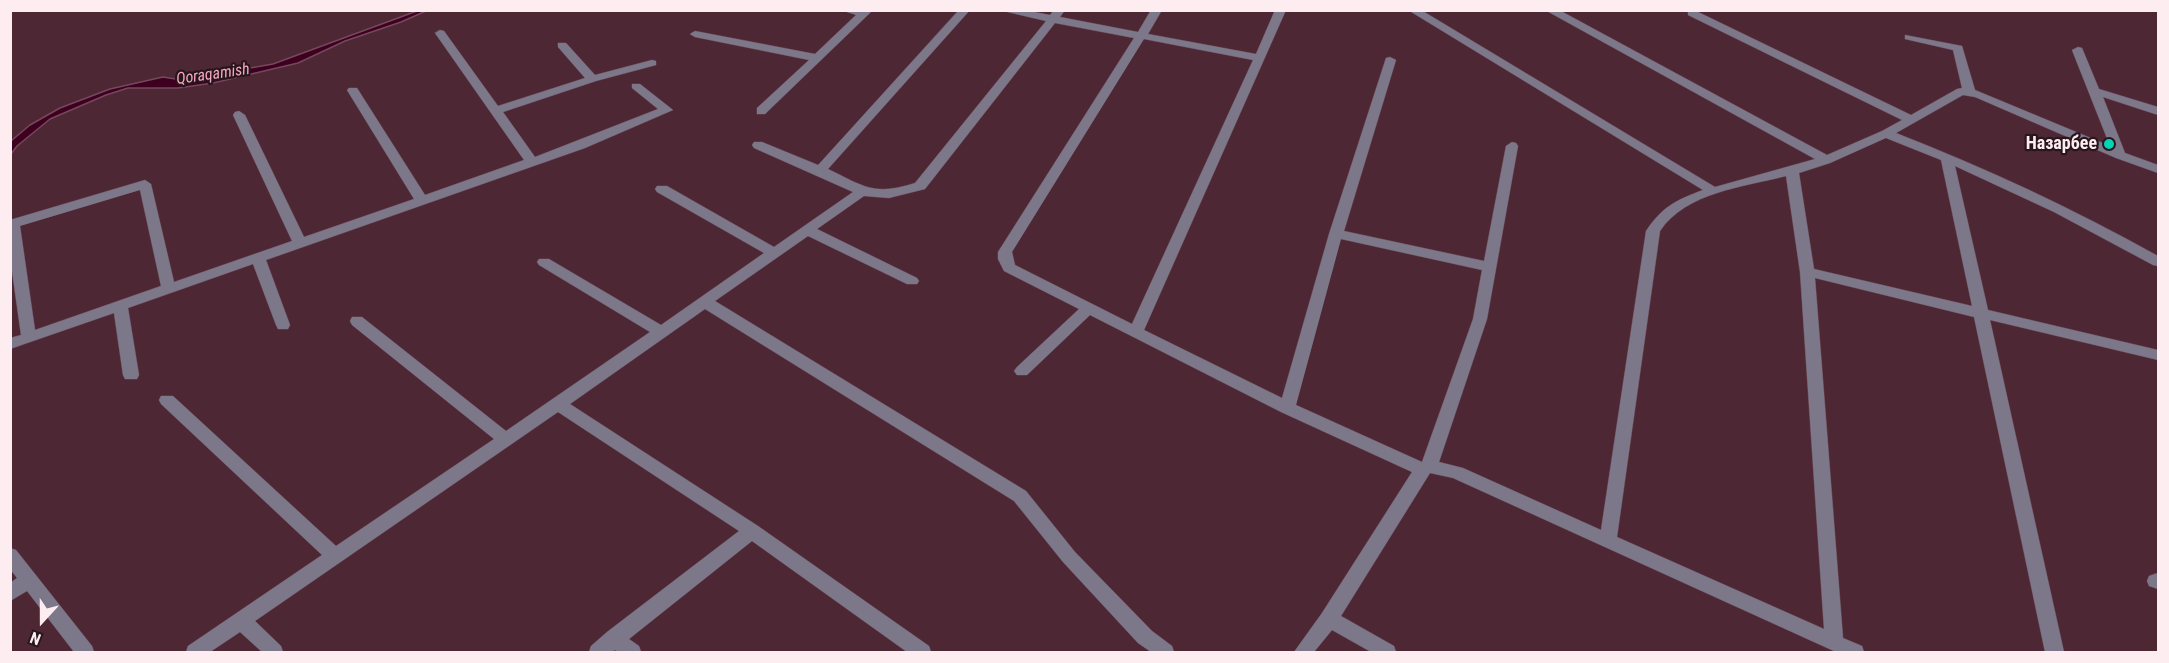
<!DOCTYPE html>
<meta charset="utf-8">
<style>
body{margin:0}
#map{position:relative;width:2169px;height:663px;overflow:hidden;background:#4e2735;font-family:"Roboto Condensed",sans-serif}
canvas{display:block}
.frame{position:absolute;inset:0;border:12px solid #fdedf1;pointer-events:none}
.north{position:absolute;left:12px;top:591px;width:60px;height:60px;-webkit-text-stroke:4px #28161d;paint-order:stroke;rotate:201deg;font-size:16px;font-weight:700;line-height:24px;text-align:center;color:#fdedf1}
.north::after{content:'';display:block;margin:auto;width:21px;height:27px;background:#fdedf1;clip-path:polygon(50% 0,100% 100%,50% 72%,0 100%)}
</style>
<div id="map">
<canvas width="2169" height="663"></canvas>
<div class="frame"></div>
<div class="north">N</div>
</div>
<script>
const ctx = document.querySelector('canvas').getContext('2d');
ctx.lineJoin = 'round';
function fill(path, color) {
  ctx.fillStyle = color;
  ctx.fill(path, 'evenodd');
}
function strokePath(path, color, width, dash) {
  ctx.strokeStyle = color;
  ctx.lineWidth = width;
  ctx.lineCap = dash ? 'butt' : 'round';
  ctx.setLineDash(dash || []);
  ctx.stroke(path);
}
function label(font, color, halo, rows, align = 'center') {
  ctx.font = font + ' "Roboto Condensed",sans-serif';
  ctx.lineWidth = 4.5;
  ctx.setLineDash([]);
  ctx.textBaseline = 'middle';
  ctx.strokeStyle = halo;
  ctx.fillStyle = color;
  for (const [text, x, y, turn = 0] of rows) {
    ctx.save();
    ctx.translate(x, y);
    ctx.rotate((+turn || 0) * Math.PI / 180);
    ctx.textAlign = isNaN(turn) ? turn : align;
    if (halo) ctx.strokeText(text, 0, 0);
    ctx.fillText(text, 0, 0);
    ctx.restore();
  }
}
const water = new Path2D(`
 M 417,11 L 426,11 L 401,22 L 345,41 L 298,63 L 213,83 L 178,88 L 128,88 L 106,95 L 50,119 L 17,146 L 11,154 L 11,141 L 30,125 L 60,108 L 110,89 L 163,77 L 182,80 L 273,64 Z`);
const minor = new Path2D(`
 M 841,10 L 873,10 L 765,114 L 757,114 L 757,108 L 809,60 L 695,37 L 690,34 L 695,31 L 815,54 L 856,15 Z
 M 959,10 L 970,10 L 828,169 C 865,187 874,196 915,183 L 1046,21 L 999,10 L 1024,10 L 1050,15 L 1054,10 L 1065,10 L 1060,17 L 1138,32 L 1151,10 L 1162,10 L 1148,34 L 1256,54 L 1275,10 L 1286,10 L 1144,330 L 1282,398 L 1329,234 L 1386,58 L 1390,57 L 1396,60 L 1344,231 L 1484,261 L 1506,146 L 1512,142 L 1516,143 L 1518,146 L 1487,319 L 1439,462 L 1463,468 L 1601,530 L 1646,231 C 1662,207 1676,200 1703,190 L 1408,10 L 1421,10 L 1715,187 L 1815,159 L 1545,10 L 1559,10 L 1827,155 L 1882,131 L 1902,120 L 1688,15 L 1688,11 L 1696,11 L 1911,115 L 1957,89 L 1962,88 L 1953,50 L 1905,39 L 1905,35 L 1962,46 L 1975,90 L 2110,146 L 2072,50 L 2078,47 L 2082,48 L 2099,89 L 2158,107 L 2158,115 L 2103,97 L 2125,153 L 2158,165 L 2158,173 L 2116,158 L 1975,97 L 1963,95 L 1896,133 C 1986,168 2074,209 2158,256 L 2158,266 L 2153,265 L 2054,212 L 1955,166 L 1988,310 L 2158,350 L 2158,360 L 1990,320 L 2064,652 L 2045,652 L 1974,317 L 1815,278 L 1843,638 L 1862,646 L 1864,652 L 1836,652 L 1453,478 L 1430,473 L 1341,616 L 1394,646 L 1396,652 L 1371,652 L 1332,630 L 1314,652 L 1294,652 L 1322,613 L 1412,472 L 1281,412 L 1090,315 L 1027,375 L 1017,375 L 1014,371 L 1017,367 L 1079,309 L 1004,271 L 998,259 L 998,252 L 1134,38 L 1055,23 L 925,189 L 889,198 L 864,196 L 817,229 L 917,278 L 919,281 L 917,284 L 907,284 L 808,236 L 715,301 L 1026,491 L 1075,552 L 1152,631 L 1172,646 L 1174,652 L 1151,652 L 1138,643 L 1063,562 L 1014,501 L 705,309 L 570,404 L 758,526 L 929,646 L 931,652 L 907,652 L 752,541 L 629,639 L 639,646 L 641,652 L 618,652 L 615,650 L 612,652 L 589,652 L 591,646 L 607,632 L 739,531 L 558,412 L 255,621 L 281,646 L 283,652 L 262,652 L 240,632 L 210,652 L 186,652 L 188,646 L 322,555 L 161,404 L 159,400 L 161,396 L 173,396 L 336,546 L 494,439 L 352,325 L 350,321 L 352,317 L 362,317 L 506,431 L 650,332 L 539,265 L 537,262 L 539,259 L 549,259 L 661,325 L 764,253 L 657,192 L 655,189 L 657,186 L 667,186 L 774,247 L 853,192 L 754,148 L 752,145 L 754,142 L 762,142 L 818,165 ZM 1144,39 L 1253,60 L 1132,324 L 1015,265 L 1012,252 ZM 1886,138 L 1941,160 L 1972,306 L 1814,269 L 1799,173 L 1830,163 ZM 1786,176 L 1800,272 L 1824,629 L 1617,537 L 1660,231 C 1686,192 1744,187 1786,176 ZM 1341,239 L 1482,270 L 1473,319 L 1422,462 L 1296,405 Z
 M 440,30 L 444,31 L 498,106 L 585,78 L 558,47 L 558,43 L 566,43 L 595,75 L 652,60 L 656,61 L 656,65 L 596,81 L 503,112 L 535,157 L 658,109 L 632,88 L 632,84 L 640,84 L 673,110 L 585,148 L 266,260 L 290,325 L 288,329 L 278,329 L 276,325 L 253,264 L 128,308 L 139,375 L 137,379 L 125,379 L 123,375 L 114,313 L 10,349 L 10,338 L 21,335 L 10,257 L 10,220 L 145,180 L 151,184 L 174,282 L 292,241 L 233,115 L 235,112 L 239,111 L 245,115 L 304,237 L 414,199 L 347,90 L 349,88 L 357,88 L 425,195 L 524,160 L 435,33 ZM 140,190 L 161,286 L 35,330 L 20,226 Z
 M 10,548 L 16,550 L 92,646 L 94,652 L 74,652 L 27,591 L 10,601 L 10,583 L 17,578 L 10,569 Z
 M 2158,573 L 2158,589 L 2149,586 L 2147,581 L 2149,576 Z`);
const markers = [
 [2109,144,6,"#01d5b6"]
];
const farWaternames = [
 ["Qoraqamish",213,75,-8]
];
const poiNames = [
 ["Назарбее",2097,144]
];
fill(water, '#3d001e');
strokePath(water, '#77475d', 1.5);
strokePath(minor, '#6a4753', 1);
fill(minor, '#7c788a');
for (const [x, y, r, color] of markers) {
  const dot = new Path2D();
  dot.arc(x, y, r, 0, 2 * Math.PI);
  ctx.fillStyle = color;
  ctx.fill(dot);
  strokePath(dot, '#28161d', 2);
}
label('italic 16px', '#f7a6c2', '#28161d', farWaternames);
label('bold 18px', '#fdedf1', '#28161d', poiNames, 'right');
</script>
